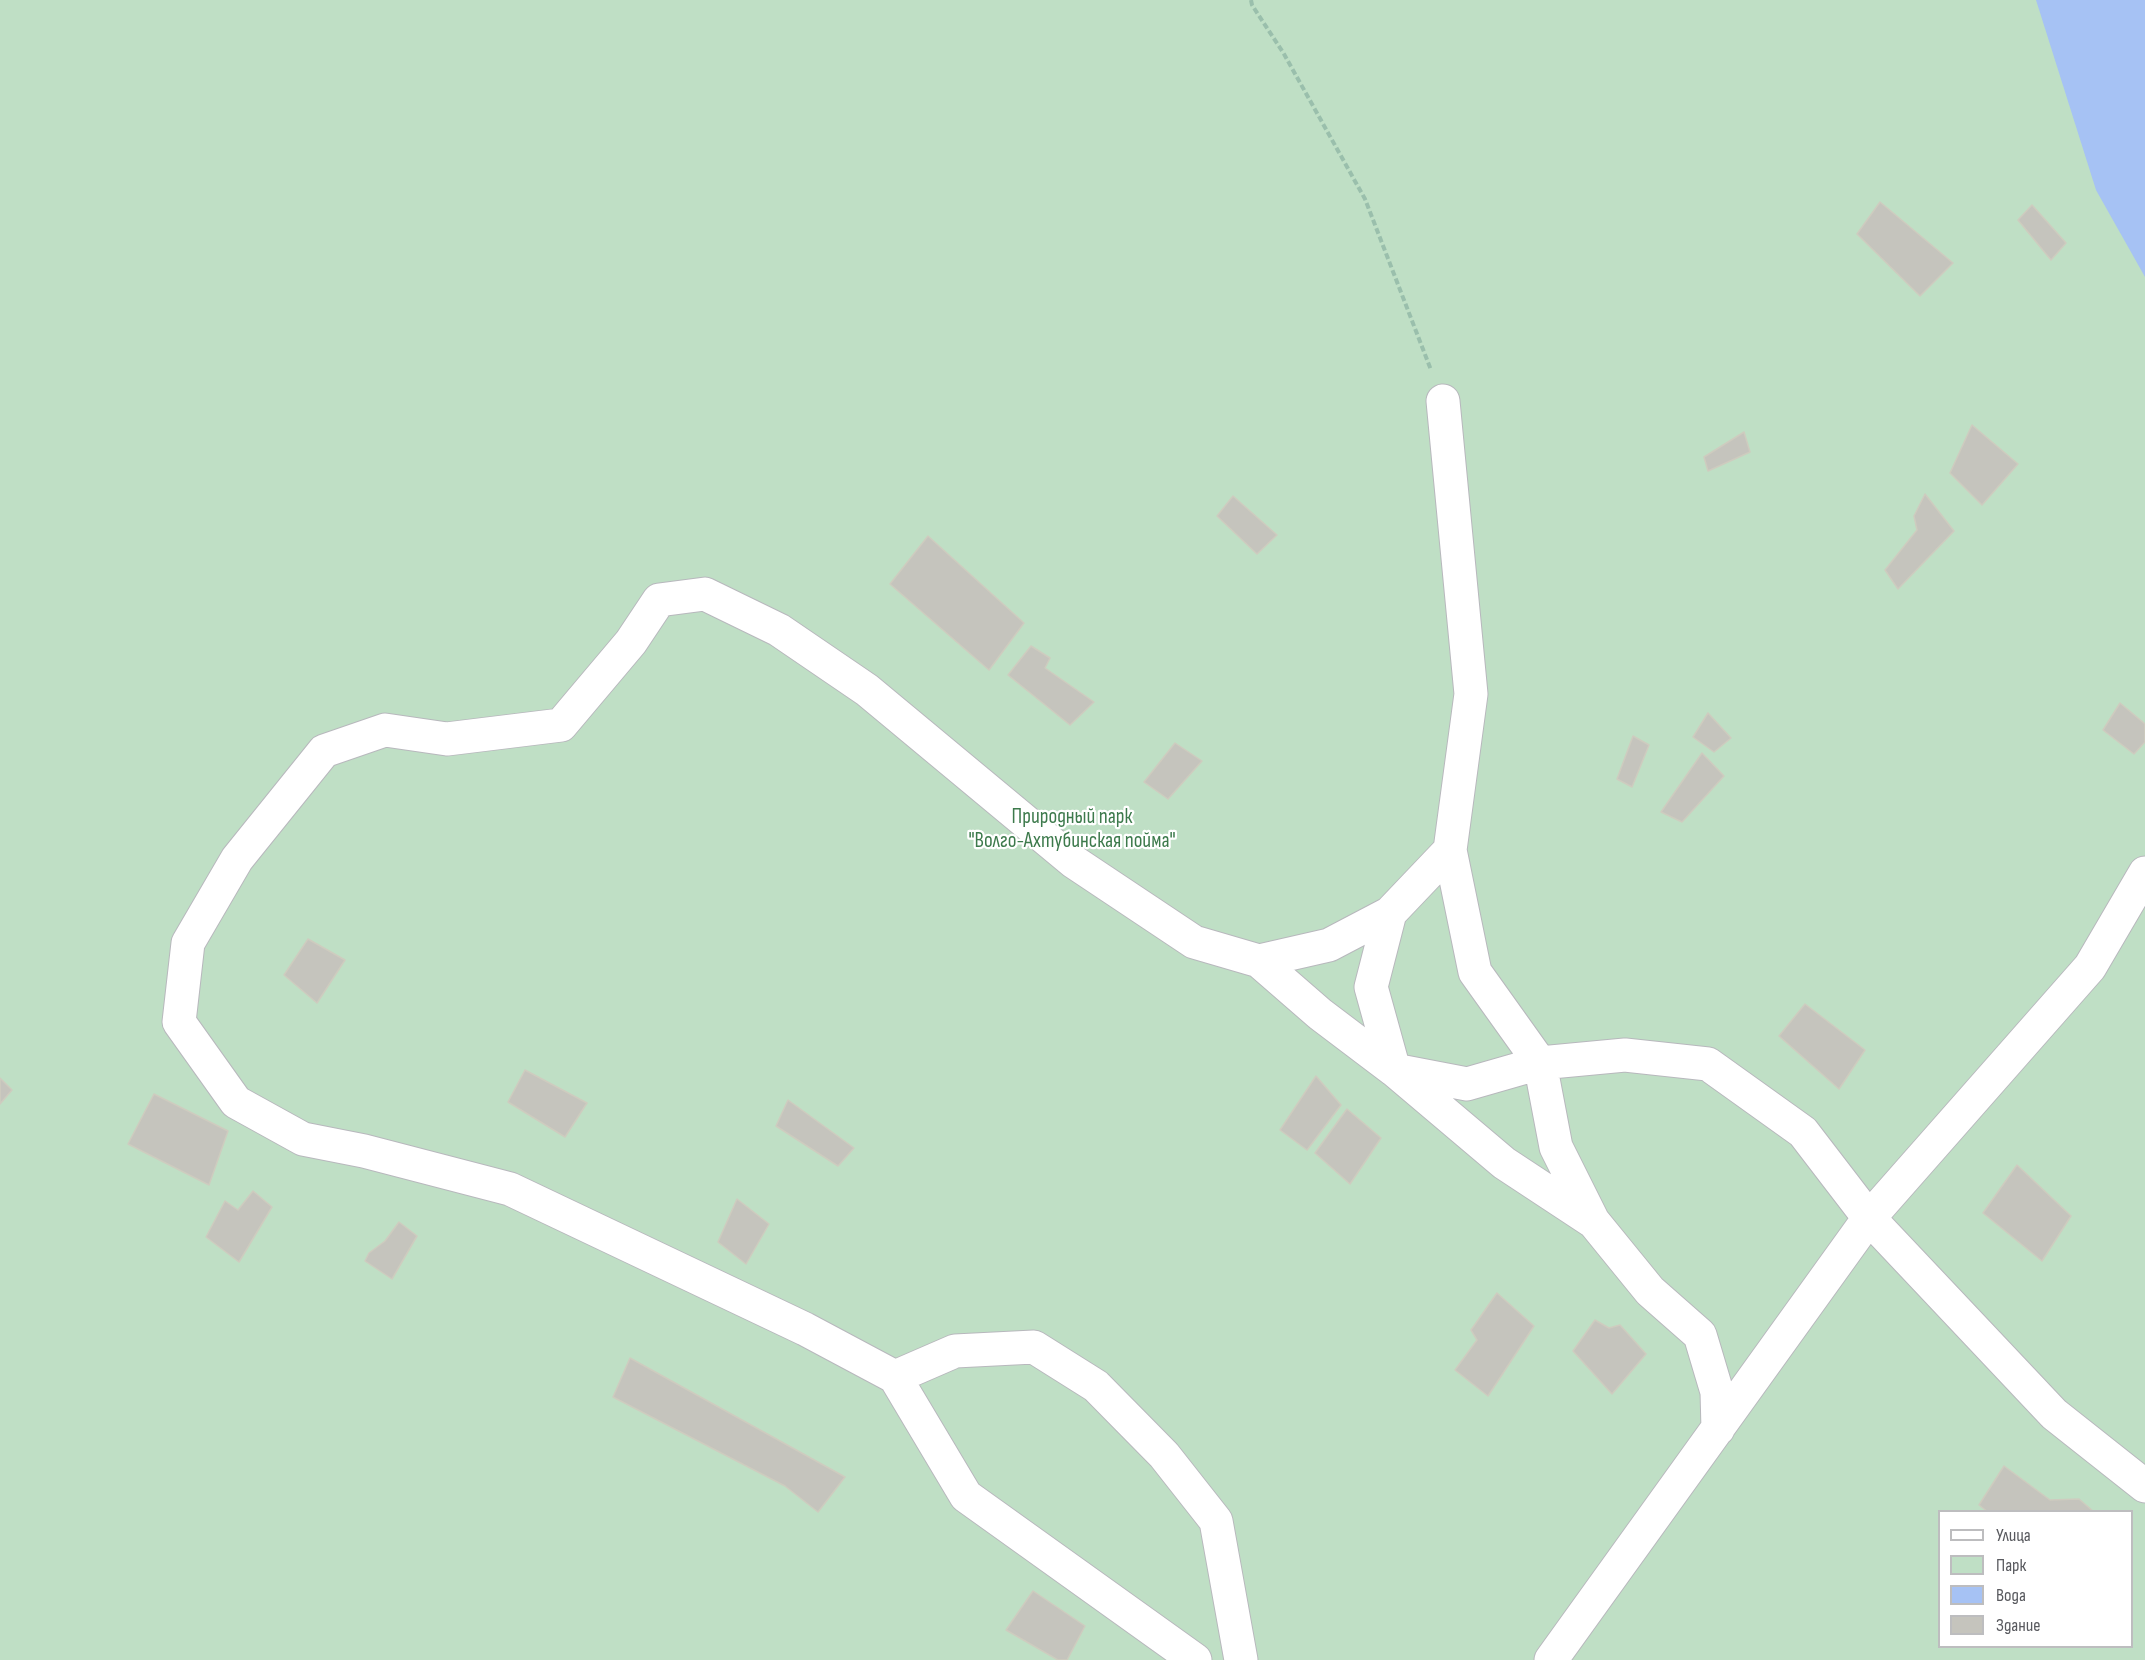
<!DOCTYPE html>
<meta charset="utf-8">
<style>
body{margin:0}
#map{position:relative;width:2145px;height:1660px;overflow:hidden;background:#eaeae0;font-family:"Sofia Sans Condensed",sans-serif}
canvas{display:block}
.legend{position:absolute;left:1938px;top:1510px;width:195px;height:138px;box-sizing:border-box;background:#fff;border:2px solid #bdbdbf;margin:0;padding:8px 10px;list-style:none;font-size:18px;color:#595a5f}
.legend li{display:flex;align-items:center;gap:12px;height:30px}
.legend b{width:30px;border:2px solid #bdbdbf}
</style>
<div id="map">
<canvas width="2145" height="1660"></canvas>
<ul class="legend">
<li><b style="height:8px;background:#fff"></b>Улица</li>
<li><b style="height:16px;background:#bfdfc5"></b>Парк</li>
<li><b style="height:16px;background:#a6c2f4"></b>Вода</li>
<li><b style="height:16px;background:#c5c4bd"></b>Здание</li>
</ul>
</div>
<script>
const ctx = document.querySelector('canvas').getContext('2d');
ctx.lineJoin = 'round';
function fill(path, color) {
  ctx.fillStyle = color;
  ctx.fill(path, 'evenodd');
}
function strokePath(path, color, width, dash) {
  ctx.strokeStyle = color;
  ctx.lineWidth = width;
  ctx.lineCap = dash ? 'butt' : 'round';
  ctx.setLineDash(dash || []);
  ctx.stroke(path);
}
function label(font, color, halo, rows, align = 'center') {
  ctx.font = font + ' "Sofia Sans Condensed",sans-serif';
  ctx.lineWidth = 4.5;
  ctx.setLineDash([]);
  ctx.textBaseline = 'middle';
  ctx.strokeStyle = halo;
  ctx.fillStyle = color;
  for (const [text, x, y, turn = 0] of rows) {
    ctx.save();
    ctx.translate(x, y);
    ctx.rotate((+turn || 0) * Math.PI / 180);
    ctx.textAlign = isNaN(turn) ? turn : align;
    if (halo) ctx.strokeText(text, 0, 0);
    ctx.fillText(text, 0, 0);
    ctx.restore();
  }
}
const green = new Path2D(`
 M 0,0 L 2145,0 L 2145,1660 L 0,1660 ZM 1940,1512 L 2132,1512 L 2132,1646 L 1940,1646 Z`);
const water = new Path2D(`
 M 2036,0 L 2145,0 L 2145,277 L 2096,190 Z`);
const building = new Path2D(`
 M 1880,202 L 1953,263 L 1920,296 L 1857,234 Z
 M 2032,205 L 2066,243 L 2051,260 L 2018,220 Z
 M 1972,425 L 2018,464 L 1982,505 L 1950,473 Z
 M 1744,432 L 1750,452 L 1708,471 L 1704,457 Z
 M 1925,494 L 1954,531 L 1898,589 L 1885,570 L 1917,530 L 1914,516 Z
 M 1233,496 L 1277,535 L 1257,554 L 1217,516 Z
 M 928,536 L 1024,623 L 989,670 L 890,584 Z
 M 1031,646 L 1050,658 L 1045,668 L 1094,702 L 1070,725 L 1008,675 Z
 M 2120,703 L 2145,724 L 2145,742 L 2134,754 L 2103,730 Z
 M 1708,713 L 1731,738 L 1714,752 L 1693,737 Z
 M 1633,736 L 1649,745 L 1632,787 L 1617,779 Z
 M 1175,743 L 1202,761 L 1168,799 L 1144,782 Z
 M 1702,753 L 1724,776 L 1682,822 L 1661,812 Z
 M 308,939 L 345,960 L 317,1003 L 284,975 Z
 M 1805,1004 L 1865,1050 L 1839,1089 L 1779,1036 Z
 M 525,1070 L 587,1103 L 565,1137 L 508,1102 Z
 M 1316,1076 L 1341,1105 L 1307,1150 L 1280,1130 Z
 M 0,1078 L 12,1090 L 0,1104 Z
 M 154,1094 L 228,1131 L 209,1185 L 128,1144 Z
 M 788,1100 L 854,1148 L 838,1166 L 776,1126 Z
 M 1347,1109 L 1381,1138 L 1350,1184 L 1315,1153 Z
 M 2017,1165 L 2071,1216 L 2042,1261 L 1983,1213 Z
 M 253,1191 L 272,1207 L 239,1262 L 206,1237 L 225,1201 L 238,1210 Z
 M 737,1199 L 769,1224 L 746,1264 L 718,1242 Z
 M 399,1222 L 417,1236 L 392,1279 L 365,1261 L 369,1253 L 385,1241 Z
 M 1497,1293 L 1534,1326 L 1488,1396 L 1455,1370 L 1477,1340 L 1471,1330 Z
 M 1595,1320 L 1609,1328 L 1620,1325 L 1646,1354 L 1612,1394 L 1573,1351 Z
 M 630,1358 L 845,1477 L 818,1512 L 785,1486 L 613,1397 Z
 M 2004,1466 L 2050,1500 L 2079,1499 L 2094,1512 L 1988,1512 L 1979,1505 Z
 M 1033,1591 L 1085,1626 L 1067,1660 L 1058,1660 L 1006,1630 Z`);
const path = new Path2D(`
 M 1251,0 L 1252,5 L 1284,54 L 1365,199 L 1431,370`);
const minor = new Path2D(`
 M 1443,401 L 1471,694 L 1450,850 L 1475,972 L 1540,1063 L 1625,1055 L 1708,1064 L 1803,1132 L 1869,1218 L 2054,1414 L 2145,1486
 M 1390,913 L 1371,987 L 1394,1070 L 1504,1163 L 1592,1221
 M 1259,961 L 1320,1014 L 1394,1070 L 1467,1084 L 1540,1063 L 1556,1147 L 1593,1221 L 1650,1291 L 1700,1335 L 1717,1392 L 1718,1429
 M 895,1377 L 955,1351 L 1034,1347 L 1096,1386 L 1164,1455 L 1216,1521 L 1241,1660
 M 1195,1660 L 966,1496 L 895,1377 L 805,1329 L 510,1189 L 364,1151 L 303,1139 L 236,1102 L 179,1022 L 188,943 L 237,859 L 324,751 L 385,730 L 447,739 L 561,725 L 631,642 L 659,600 L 705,594 L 779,630 L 867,690 L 1074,862 L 1194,942 L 1259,961 L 1329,945 L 1390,913 L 1450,850
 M 1551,1660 L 1869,1218 L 2090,967 L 2145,873`);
const parkNames = [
 ["Природный парк",1072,818],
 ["\"Волго-Ахтубинская пойма\"",1072,842]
];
fill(green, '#bfdfc5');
fill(water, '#a6c2f4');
fill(building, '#c5c4bd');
strokePath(building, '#ceccbf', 1.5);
strokePath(minor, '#b8b8bd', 35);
strokePath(path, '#9abfac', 4, [6, 3]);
strokePath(minor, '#fff', 33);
label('21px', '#3d7a4c', '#fff', parkNames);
</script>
